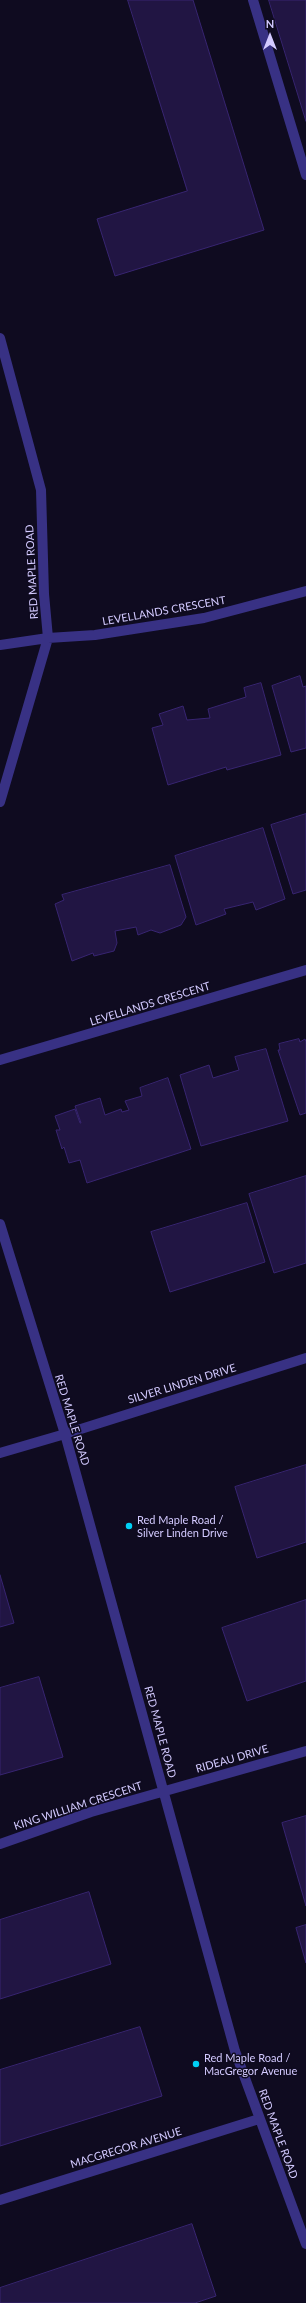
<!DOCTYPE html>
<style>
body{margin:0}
#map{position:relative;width:306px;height:2303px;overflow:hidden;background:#0f0b20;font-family:Lato,sans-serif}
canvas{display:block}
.north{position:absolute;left:250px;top:16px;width:40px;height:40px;-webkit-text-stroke:3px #0f0b20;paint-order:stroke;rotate:0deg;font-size:11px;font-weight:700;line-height:16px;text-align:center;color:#d3caff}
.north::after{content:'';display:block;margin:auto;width:14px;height:18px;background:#d3caff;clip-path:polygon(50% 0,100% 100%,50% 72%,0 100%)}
</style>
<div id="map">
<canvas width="306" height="2303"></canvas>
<div class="north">N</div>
</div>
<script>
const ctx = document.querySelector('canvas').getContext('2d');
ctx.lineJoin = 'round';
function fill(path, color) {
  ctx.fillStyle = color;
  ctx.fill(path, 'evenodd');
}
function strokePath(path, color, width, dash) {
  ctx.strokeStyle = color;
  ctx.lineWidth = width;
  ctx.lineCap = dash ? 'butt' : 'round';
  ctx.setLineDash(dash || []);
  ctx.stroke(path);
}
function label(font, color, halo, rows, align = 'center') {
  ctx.font = font + ' Lato,sans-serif';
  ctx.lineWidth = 3;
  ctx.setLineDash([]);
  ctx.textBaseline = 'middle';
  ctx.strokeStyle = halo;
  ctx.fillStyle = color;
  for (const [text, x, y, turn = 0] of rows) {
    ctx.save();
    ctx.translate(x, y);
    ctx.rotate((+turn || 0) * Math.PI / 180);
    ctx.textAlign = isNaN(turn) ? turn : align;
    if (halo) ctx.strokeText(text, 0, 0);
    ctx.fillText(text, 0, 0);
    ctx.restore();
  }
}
const building = new Path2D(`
 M 128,0 L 193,0 L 264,230 L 115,276 L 97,219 L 187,191 Z
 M 269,0 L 306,0 L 306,121 Z
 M 300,676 L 303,687 L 306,686 L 306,748 L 291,752 L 272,686 Z
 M 261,683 L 281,755 L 227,770 L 226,767 L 168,785 L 152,728 L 163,725 L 159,714 L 183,706 L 187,720 L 210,718 L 208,709 L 246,697 L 244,688 Z
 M 306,814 L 306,890 L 293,894 L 271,825 Z
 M 263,828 L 285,899 L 256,910 L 253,902 L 224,909 L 226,914 L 196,925 L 175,856 Z
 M 170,865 L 186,917 L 181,925 L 160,933 L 151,930 L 138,935 L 136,927 L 115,931 L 117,943 L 114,951 L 94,956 L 93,953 L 72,961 L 55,904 L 64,900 L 62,895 Z
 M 299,1039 L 300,1042 L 305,1039 L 306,1042 L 306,1113 L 300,1115 L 278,1050 L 280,1050 L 279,1044 Z
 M 266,1049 L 288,1121 L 201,1146 L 180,1075 L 209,1065 L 213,1078 L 239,1070 L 235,1057 Z
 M 168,1078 L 191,1149 L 87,1183 L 80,1160 L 69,1163 L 64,1147 L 62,1149 L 56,1130 L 60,1130 L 55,1116 L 75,1109 L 80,1123 L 81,1123 L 75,1106 L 100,1098 L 105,1115 L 121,1109 L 122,1112 L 129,1110 L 125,1101 L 142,1096 L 140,1088 Z
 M 306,1176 L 306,1263 L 274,1273 L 249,1194 Z
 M 247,1203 L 265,1262 L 170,1292 L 151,1232 Z
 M 306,1465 L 306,1542 L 257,1558 L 235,1487 Z
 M 0,1575 L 14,1623 L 0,1627 Z
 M 306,1600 L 306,1681 L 247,1701 L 222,1628 Z
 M 39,1677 L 63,1757 L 0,1775 L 0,1688 Z
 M 306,1816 L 306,1906 L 282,1823 Z
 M 89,1892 L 111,1964 L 0,1999 L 0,1920 Z
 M 306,1925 L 306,1963 L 296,1928 Z
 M 140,2027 L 162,2096 L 0,2146 L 0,2070 Z
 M 192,2224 L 216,2296 L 195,2303 L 0,2303 L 0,2288 Z`);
const minor = new Path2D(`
 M 253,0 L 306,175
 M 0,338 L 41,490 L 44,594 L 48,638 L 0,802
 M 0,645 L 48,638 L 95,635 L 204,618 L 306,591
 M 0,1060 L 306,970
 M 0,1224 L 65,1434 L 235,2051 L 306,2244
 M 0,1453 L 65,1434 L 306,1358
 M 0,1844 L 91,1812 L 306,1751
 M 0,2200 L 259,2119`);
const markers = [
 [129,1526,4,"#00d0f5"],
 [196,2064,4,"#00d0f5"]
];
const streetNames = [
 ["RED MAPLE ROAD",32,572,-93],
 ["LEVELLANDS CRESCENT",164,611,-10],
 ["LEVELLANDS CRESCENT",150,1004,-17],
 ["SILVER LINDEN DRIVE",182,1384,-17],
 ["RED MAPLE ROAD",72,1420,73],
 ["RED MAPLE ROAD",160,1732,75],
 ["RIDEAU DRIVE",232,1759,-16],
 ["KING WILLIAM CRESCENT",78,1806,-18],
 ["RED MAPLE ROAD",278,2134,70],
 ["MACGREGOR AVENUE",126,2148,-17]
];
const poiNames = [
 ["Red Maple Road /",137,1520],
 ["Silver Linden Drive",137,1533],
 ["Red Maple Road /",204,2058],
 ["MacGregor Avenue",204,2071]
];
fill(building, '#211543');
strokePath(building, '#382571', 1);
strokePath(minor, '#383184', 10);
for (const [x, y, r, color] of markers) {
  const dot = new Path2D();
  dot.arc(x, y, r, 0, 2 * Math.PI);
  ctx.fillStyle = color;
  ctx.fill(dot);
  strokePath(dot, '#0f0b20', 1.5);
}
label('11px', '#d3caff', '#0f0b20', streetNames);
label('11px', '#d3caff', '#0f0b20', poiNames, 'left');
</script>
